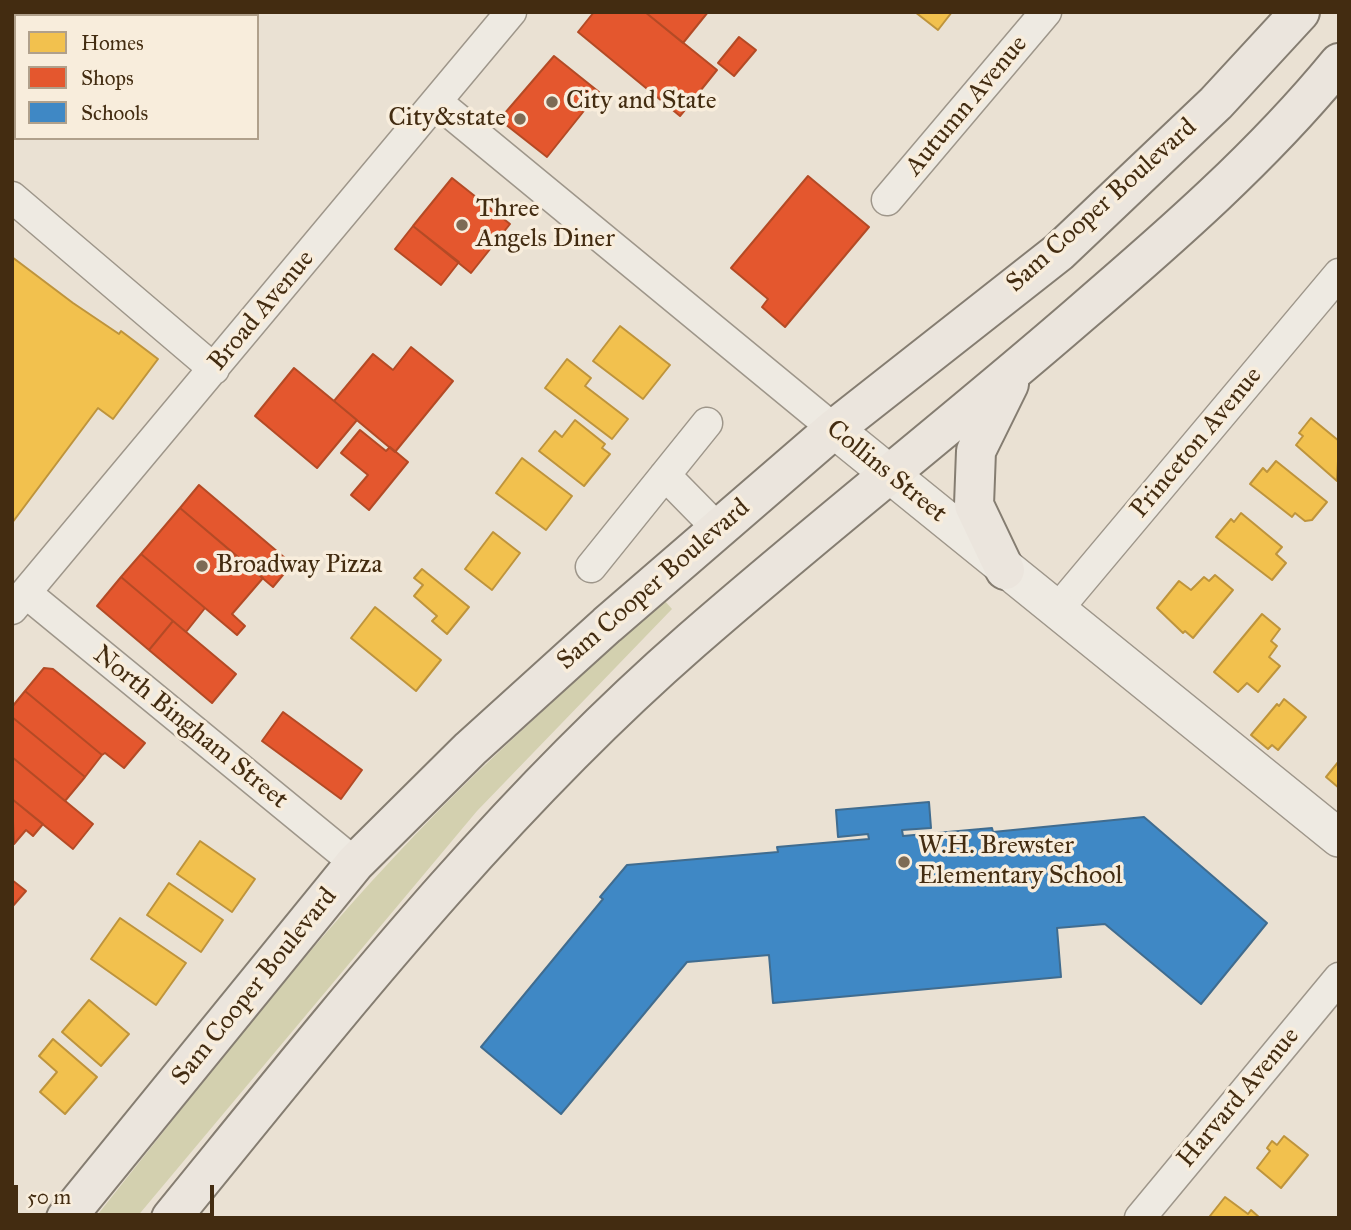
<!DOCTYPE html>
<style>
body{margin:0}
#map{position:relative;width:1351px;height:1230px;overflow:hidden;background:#eae1d3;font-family:"IM FELL Great Primer",serif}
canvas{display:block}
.frame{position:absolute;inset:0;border:14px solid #432c11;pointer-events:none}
.legend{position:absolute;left:14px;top:14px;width:245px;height:126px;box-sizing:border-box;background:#f8eddc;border:2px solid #b0a08b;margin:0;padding:9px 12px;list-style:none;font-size:21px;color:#432c11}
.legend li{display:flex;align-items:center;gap:14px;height:35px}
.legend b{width:35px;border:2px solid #b0a08b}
.scale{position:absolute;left:14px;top:1185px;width:200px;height:32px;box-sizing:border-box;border:4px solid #432c11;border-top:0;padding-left:9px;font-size:21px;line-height:24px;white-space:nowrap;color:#432c11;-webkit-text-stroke:5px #f8eddc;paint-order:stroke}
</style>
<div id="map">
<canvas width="1351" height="1230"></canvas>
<div class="frame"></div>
<ul class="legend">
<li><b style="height:19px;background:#f2c14e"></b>Homes</li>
<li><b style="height:19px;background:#e4572e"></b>Shops</li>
<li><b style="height:19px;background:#3f88c5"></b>Schools</li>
</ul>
<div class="scale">50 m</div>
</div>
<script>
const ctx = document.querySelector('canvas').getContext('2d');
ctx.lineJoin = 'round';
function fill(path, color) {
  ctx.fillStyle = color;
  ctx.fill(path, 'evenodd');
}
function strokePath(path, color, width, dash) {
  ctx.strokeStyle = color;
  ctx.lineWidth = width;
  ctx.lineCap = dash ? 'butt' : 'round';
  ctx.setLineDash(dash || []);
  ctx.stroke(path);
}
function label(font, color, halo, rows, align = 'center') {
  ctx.font = font + ' "IM FELL Great Primer",serif';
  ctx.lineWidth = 7;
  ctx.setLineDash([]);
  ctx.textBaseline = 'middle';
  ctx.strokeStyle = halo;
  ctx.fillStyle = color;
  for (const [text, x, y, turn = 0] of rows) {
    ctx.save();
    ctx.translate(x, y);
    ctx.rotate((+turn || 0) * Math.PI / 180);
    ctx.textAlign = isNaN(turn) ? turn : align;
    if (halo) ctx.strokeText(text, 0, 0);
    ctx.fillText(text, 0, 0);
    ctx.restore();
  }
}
const green = new Path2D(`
 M 664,600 L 672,609 L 477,811 L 136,1218 L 95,1218 C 198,1089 299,956 414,836 C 493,753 580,678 664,600 Z`);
const homes = new Path2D(`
 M 915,12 L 952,12 L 938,30 Z
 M 12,257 L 73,303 L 119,334 L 121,331 L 158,359 L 113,419 L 98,408 L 12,523 Z
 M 620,326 L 670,365 L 643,399 L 593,361 Z
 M 567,359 L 591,378 L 585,386 L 628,419 L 612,439 L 545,388 Z
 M 1311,418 L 1339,441 L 1337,481 L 1296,445 L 1303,436 L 1299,433 Z
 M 575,420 L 605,444 L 602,448 L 610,454 L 584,486 L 539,451 L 555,431 L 562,437 Z
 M 522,458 L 572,496 L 546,530 L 496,493 Z
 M 1276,461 L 1327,502 L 1312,520 L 1305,521 L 1295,513 L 1292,517 L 1250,484 L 1263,468 L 1267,472 Z
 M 1241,513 L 1282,547 L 1276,554 L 1286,563 L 1272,580 L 1216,537 L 1231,519 L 1234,522 Z
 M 493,532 L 520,553 L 492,590 L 465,569 Z
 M 422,569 L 469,607 L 447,634 L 432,621 L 437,616 L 414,596 L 423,585 L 414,578 Z
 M 1215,575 L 1233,590 L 1193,638 L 1185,631 L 1183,633 L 1157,608 L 1179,581 L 1191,590 L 1204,577 L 1209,581 Z
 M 375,607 L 441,660 L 416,691 L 351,638 Z
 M 1262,614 L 1280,629 L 1271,641 L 1277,646 L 1269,657 L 1280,666 L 1258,692 L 1247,683 L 1238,692 L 1214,672 Z
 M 1284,699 L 1306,717 L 1278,750 L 1272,745 L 1268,749 L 1251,735 L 1277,704 L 1279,706 Z
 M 1339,761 L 1339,788 L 1326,777 Z
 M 200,841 L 255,879 L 232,912 L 177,874 Z
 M 169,883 L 223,920 L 201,952 L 147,915 Z
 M 120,918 L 186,963 L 156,1005 L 91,959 Z
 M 89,1000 L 129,1034 L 101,1066 L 62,1032 Z
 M 53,1039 L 97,1077 L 65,1114 L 40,1092 L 57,1072 L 39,1056 Z
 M 1284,1136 L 1308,1155 L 1281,1188 L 1257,1168 L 1270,1151 L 1267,1148 L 1272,1141 L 1277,1145 Z
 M 1225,1197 L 1248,1214 L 1251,1210 L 1260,1218 L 1213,1218 L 1210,1216 Z`);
const shops = new Path2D(`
 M 594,12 L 645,12 L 717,70 L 680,116 L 578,32 Z
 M 645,12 L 708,12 L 683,43 Z
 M 739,37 L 756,50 L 734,76 L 718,63 Z
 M 554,56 L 599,92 L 547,157 L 505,124 L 505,113 Z
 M 808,176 L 869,227 L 785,327 L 762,307 L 768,299 L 731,268 Z
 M 452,178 L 510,224 L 471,273 L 413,226 Z
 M 413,226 L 459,262 L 441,285 L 395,249 Z
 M 411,347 L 453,381 L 395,452 L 334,401 L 373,354 L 393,370 Z
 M 294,368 L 357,420 L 317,468 L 255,416 Z
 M 360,430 L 386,451 L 390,447 L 408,462 L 369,510 L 351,495 L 368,475 L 341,453 Z
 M 199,485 L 292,564 L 273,587 L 180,508 Z
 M 180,508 L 263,578 L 232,614 L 245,626 L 237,635 L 141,554 Z
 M 141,554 L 205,608 L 186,632 L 121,577 Z
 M 121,577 L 173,621 L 149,650 L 97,606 Z
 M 173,621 L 236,674 L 212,703 L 149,650 Z
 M 44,668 L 53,669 L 145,743 L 124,768 L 105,753 L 102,755 L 25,691 Z
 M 25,691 L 102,755 L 85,777 L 12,717 L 12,707 Z
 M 283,712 L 362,770 L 341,799 L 262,741 Z
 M 12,717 L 85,777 L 65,801 L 12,757 Z
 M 12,757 L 93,824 L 73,849 L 12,799 Z
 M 12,799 L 43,824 L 33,836 L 26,830 L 14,844 Z
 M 12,880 L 26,891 L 12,907 Z`);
const schools = new Path2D(`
 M 929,802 L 931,828 L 902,830 L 903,836 L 992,828 L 993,832 L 1144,817 L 1267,923 L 1201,1004 L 1105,924 L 1057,928 L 1061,977 L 773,1003 L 769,955 L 687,962 L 561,1114 L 481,1047 L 603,899 L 600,897 L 627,865 L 778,852 L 777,847 L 869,839 L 868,834 L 838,837 L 836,810 Z`);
const minor = new Path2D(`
 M 437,102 L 834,429
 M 12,197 L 214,369
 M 887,200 L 1046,12
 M 665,475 L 718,529
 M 591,567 L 707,423
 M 26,593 L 355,863
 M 12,609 L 511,12
 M 1056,611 L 1339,274
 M 1140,1218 L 1339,978`);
const tertiary = new Path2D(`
 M 834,429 L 1339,838`);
const primary = new Path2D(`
 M 1005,570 L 974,505 L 976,451 L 1009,384
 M 66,1218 L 355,863 L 470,749 L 607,625 L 834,429 L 1059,252 L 1216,103 L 1300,12
 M 171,1218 C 335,1017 495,812 691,641 C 818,530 951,426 1078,316 C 1170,237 1262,157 1339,63`);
const markers = [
 [552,102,7,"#7d6b55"],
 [520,119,7,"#7d6b55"],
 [462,225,7,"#7d6b55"],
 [202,566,7,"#7d6b55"],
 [904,862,7,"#7d6b55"]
];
const poiNames = [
 ["City and State",566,102],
 ["City&state",506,119,"right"],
 ["Three",476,210],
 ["Angels Diner",476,240],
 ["Broadway Pizza",216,566],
 ["W.H. Brewster",918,847],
 ["Elementary School",918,877]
];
const streetNames = [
 ["Autumn Avenue",967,106,-50],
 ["Sam Cooper Boulevard",1102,206,-42],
 ["Broad Avenue",262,311,-50],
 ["Princeton Avenue",1197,443,-50],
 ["Collins Street",886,472,39],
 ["Sam Cooper Boulevard",654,585,-41],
 ["North Bingham Street",190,728,39],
 ["Sam Cooper Boulevard",255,987,-51],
 ["Harvard Avenue",1239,1098,-50]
];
fill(green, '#d3d0af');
fill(homes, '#f2c14e');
strokePath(homes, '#be943c', 2);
fill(shops, '#e4572e');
strokePath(shops, '#b44a25', 2);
fill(schools, '#3f88c5');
strokePath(schools, '#406c8f', 2);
strokePath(minor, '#9e968a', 33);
strokePath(tertiary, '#9e968a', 40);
strokePath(primary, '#857d71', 42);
strokePath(minor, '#eeeae2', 30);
strokePath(tertiary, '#eeeae2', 37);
strokePath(primary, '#ebe5dd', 38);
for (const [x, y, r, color] of markers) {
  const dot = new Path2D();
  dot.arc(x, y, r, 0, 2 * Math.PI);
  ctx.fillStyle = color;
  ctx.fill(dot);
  strokePath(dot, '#f8eddc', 2.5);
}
label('26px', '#432c11', '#f8eddc', poiNames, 'left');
label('26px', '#432c11', '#f8eddc', streetNames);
</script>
